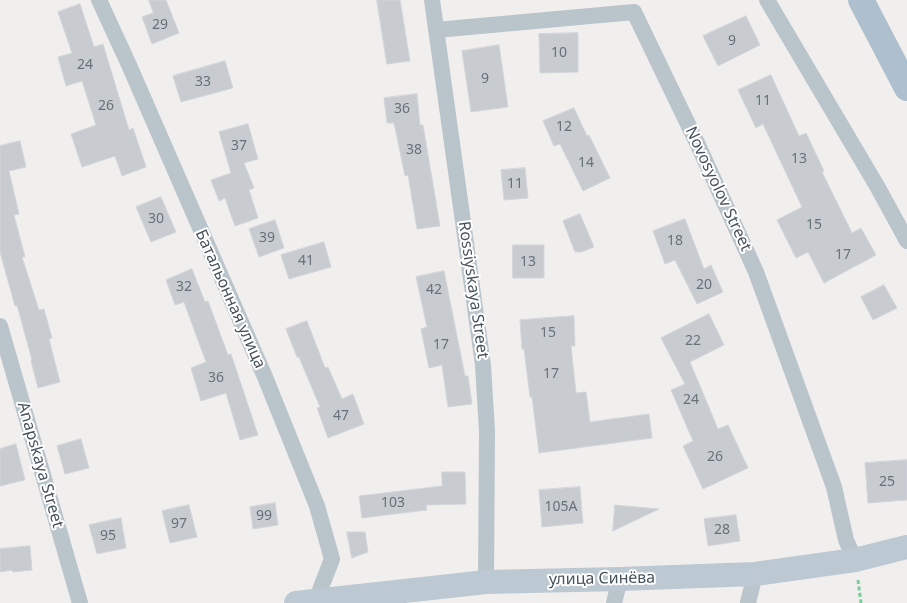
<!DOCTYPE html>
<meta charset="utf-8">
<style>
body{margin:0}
canvas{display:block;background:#f1eeee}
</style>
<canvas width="907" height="603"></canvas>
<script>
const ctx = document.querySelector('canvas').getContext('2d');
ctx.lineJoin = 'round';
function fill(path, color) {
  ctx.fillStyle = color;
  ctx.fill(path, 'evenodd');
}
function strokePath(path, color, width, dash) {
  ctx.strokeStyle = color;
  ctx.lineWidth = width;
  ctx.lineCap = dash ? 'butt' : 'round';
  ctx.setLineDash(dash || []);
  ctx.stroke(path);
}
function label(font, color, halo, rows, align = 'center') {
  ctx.font = font + ' "Noto Sans",sans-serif';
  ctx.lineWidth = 4;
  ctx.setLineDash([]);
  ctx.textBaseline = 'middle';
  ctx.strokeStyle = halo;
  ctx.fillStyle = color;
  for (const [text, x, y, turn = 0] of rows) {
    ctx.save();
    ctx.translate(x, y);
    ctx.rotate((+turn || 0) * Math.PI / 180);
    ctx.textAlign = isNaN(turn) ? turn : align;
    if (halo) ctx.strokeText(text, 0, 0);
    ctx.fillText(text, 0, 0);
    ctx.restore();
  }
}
const building = new Path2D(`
 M 149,0 L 166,0 L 179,33 L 152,44 L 142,17 L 153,13 Z
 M 377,0 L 400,0 L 410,61 L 387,64 Z
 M 80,4 L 94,47 L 103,44 L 129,130 L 133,128 L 146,167 L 122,176 L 115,156 L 82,167 L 71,134 L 96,125 L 82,81 L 66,86 L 58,57 L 72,53 L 58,12 Z
 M 746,16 L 760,45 L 718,66 L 703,36 Z
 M 578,33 L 578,72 L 540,73 L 539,34 Z
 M 499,45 L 508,107 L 471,112 L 462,51 Z
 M 225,61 L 233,88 L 181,102 L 173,76 Z
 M 771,75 L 799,136 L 806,133 L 824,171 L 822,172 L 852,233 L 861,228 L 876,255 L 824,283 L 808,252 L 796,258 L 777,220 L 802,207 L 763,124 L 756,128 L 738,90 Z
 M 417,94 L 420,125 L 423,125 L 440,226 L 417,229 L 408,175 L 405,176 L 394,123 L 387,123 L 384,98 Z
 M 574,108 L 587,136 L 589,135 L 610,178 L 583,191 L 560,144 L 554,146 L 543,121 Z
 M 248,124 L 258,159 L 244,163 L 254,188 L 249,190 L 258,218 L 235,226 L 225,198 L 219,201 L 211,180 L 231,173 L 219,132 Z
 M 20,141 L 26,167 L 9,171 L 19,214 L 14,215 L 25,257 L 22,257 L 39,310 L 44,309 L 52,338 L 49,339 L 60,382 L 38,388 L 31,361 L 32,360 L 17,305 L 15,306 L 0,252 L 0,146 Z
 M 525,168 L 528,198 L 504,200 L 501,170 Z
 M 161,197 L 176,232 L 151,242 L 136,207 Z
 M 580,214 L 594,247 L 581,252 L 575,252 L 563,221 Z
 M 685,219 L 704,269 L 711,265 L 723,292 L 697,304 L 675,260 L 665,264 L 653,231 Z
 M 275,220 L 284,248 L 259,257 L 249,229 Z
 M 324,242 L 331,267 L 289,279 L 281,255 Z
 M 513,245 L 544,245 L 544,278 L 513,278 Z
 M 192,269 L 205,302 L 208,301 L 228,355 L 231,354 L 258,435 L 240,440 L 226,393 L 201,401 L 191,368 L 206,362 L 184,302 L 175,305 L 166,280 Z
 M 444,271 L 465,376 L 468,376 L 472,404 L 448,407 L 442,365 L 429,368 L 421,329 L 427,327 L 416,277 Z
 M 884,285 L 897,308 L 873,320 L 861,297 Z
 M 709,314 L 724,345 L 690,362 L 718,429 L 728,425 L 748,468 L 703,489 L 683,446 L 693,441 L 671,390 L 685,384 L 661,338 Z
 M 574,316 L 575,346 L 571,346 L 576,393 L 586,392 L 590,422 L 649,414 L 652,438 L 539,453 L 532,397 L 530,397 L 524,349 L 522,349 L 520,320 Z
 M 307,321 L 325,368 L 328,367 L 342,399 L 353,394 L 364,424 L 328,438 L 317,408 L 320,407 L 299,357 L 297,357 L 286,329 Z
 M 81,439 L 89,468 L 65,474 L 57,446 Z
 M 16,444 L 25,480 L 0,486 L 0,449 Z
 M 907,460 L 907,500 L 868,503 L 865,463 Z
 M 442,472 L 465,472 L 466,504 L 426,505 L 427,510 L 362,518 L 359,496 L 442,486 Z
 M 580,487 L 583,523 L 542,527 L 539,490 Z
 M 275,503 L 278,525 L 253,529 L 250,507 Z
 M 189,505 L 197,537 L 170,543 L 162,511 Z
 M 615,505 L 659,509 L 613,531 Z
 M 736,515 L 740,541 L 708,546 L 704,519 Z
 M 121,518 L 126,548 L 97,554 L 89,525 Z
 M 347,532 L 365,532 L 368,552 L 352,558 Z
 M 30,546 L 32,570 L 13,572 L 12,570 L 0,572 L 0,549 Z`);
const path = new Path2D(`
 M 858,580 L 861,603`);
const minor = new Path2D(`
 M 99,0 L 129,65 L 265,377 L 317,506 L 332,559 L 315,603
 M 432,0 L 483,365 L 487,431 L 486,582
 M 767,0 L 877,186 L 907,241
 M 436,30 L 634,12 L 698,145 L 756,272 L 834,487 L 846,540 L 855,560
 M 0,326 L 80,603
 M 614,603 L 620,579
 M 748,603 L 755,574`);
const secondary = new Path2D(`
 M 296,603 L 486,582 L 620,579 L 755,574 L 855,560 L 907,547`);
const primary = new Path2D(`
 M 861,0 L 907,88`);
const numberNames = [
 ["29",160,25],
 ["9",732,41],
 ["10",559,53],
 ["24",85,65],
 ["9",485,79],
 ["33",203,82],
 ["11",763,101],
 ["26",106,106],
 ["36",402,109],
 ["12",564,127],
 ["37",239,146],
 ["38",414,150],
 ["13",799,159],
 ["14",586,163],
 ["11",515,184],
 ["30",156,219],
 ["15",814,225],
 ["39",267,238],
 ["18",675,241],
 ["17",843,255],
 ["41",306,261],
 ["13",528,262],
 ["20",704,285],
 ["32",184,287],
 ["42",434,290],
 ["15",548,333],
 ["22",693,341],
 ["17",441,345],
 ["17",551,374],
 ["36",216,378],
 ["24",691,400],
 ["47",341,416],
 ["26",715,457],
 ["25",887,482],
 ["103",393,503],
 ["105А",561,507],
 ["99",264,516],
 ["97",179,524],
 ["28",722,530],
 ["95",108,536]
];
const streetNames = [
 ["Novosyolov Street",718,189,65],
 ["Rossiyskaya Street",473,290,82],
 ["Батальонная улица",230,299,66],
 ["Anapskaya Street",40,465,74],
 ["улица Синёва",602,579,-1]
];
fill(building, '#c8ccd1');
strokePath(building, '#d2d5da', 1);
strokePath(path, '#75cd9b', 3, [4, 2.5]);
strokePath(minor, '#bac4cb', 16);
strokePath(secondary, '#bcc8d2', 24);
strokePath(primary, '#aec0cd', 26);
label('14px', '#667179', null, numberNames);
label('16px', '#46535c', '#fff', streetNames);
</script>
